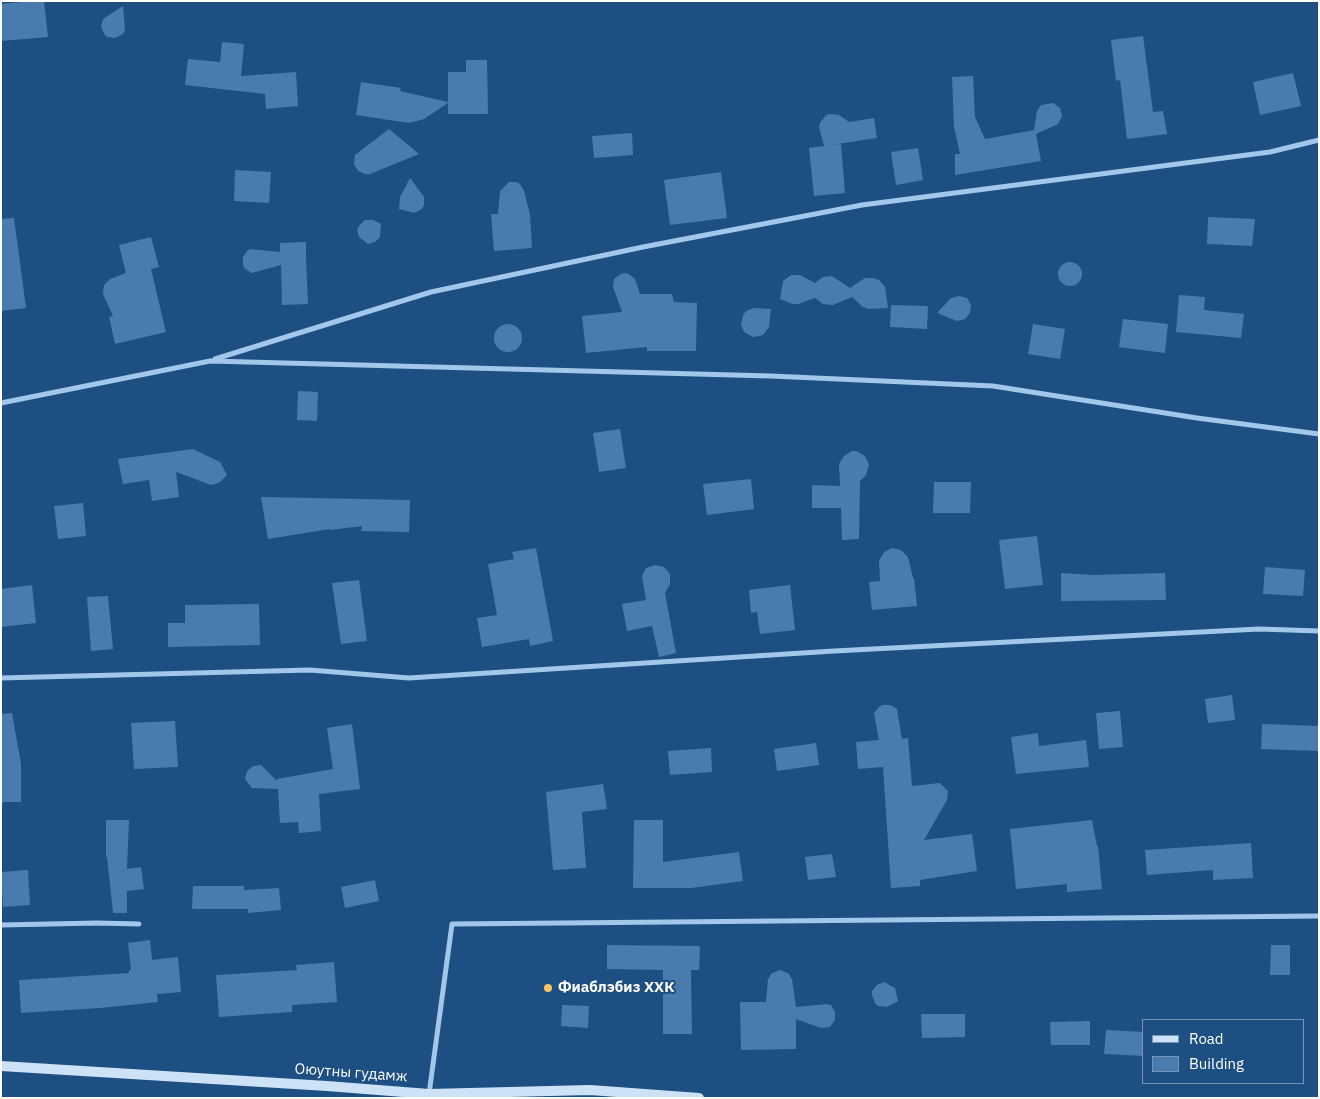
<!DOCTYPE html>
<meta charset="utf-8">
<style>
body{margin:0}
#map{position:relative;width:1320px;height:1099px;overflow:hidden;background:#1d4f83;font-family:"IBM Plex Sans",sans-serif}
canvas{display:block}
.frame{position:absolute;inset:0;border:2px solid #fff;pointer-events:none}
.legend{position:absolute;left:1142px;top:1019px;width:162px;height:65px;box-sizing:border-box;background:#1d4f83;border:1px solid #7795b5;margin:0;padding:6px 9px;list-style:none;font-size:15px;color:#fff}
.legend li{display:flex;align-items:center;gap:10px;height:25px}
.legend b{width:25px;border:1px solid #7795b5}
</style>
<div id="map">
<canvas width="1320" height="1099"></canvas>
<div class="frame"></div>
<ul class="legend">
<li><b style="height:6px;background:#cee2f7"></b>Road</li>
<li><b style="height:14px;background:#4a7bad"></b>Building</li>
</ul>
</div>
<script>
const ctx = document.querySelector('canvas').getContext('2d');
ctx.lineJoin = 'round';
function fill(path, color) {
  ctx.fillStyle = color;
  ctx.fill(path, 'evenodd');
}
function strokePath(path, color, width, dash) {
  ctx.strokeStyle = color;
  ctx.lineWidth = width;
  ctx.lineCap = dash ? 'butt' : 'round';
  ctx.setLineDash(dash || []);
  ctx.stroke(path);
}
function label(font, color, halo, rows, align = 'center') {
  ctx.font = font + ' "IBM Plex Sans",sans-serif';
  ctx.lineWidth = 4;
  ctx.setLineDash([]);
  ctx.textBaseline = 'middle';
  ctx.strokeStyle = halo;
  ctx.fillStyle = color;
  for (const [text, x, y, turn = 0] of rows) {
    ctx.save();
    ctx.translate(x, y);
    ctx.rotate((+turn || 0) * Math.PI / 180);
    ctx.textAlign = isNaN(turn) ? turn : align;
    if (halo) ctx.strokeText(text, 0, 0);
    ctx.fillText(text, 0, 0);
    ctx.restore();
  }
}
const building = new Path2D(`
 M 32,1 L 44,1 L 48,37 L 1,41 L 1,4 Z
 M 123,6 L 125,30 L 123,34 L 115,38 L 107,37 L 104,34 L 101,26 L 103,19 Z
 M 1143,36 L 1153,112 L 1163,111 L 1167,134 L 1127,139 L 1120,80 L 1116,81 L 1111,40 Z
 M 222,42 L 244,44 L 241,76 L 296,72 L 298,106 L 266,109 L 265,94 L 185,85 L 188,59 L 220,62 Z
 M 466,60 L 487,60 L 488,114 L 448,114 L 448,103 L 424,119 L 409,123 L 356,115 L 361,82 L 401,88 L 400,91 L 448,102 L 448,72 L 466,72 Z
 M 1293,73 L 1301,106 L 1260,115 L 1253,82 Z
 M 973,76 L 975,117 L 985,139 L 1034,130 L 1037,111 L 1041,105 L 1053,103 L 1060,108 L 1062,116 L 1058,124 L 1036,134 L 1041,161 L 955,175 L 955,154 L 960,154 L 954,127 L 952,77 Z
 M 830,114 L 839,115 L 849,122 L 874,118 L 877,138 L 831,145 L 841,144 L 845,193 L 814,196 L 809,148 L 824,146 L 819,127 L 820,123 L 826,115 Z
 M 389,129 L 419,154 L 370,174 L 365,174 L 358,171 L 354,164 L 355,155 Z
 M 632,133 L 633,155 L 594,158 L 592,136 Z
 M 918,148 L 923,180 L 896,185 L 891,152 Z
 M 235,170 L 271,172 L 269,203 L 234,201 Z
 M 721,172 L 727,218 L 670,225 L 664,180 Z
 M 410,178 L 424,197 L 424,205 L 422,209 L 414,213 L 399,209 L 400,197 Z
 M 509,182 L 516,182 L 520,184 L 524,191 L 530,214 L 532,248 L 494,251 L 491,214 L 498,214 L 500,191 Z
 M 1208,217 L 1255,219 L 1252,246 L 1207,244 Z
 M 14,218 L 26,308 L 1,311 L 1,219 Z
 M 365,220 L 373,220 L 381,224 L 380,237 L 375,242 L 368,244 L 359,237 L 357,230 L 359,226 Z
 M 151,237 L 159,267 L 151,269 L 166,332 L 115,344 L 109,317 L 113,316 L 103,294 L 104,285 L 110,279 L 126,273 L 119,245 Z
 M 306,242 L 306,257 L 308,257 L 306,258 L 308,304 L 282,305 L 281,265 L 252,273 L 245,269 L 243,265 L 243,257 L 247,251 L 250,249 L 280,252 L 280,243 Z
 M1058 274a12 12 0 1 1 24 0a12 12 0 1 1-24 0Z
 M 625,273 L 629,274 L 635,279 L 640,294 L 672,294 L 674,302 L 697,303 L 696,351 L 647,351 L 647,347 L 586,353 L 582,316 L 622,312 L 613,287 L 614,279 L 621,274 Z
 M 791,275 L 800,275 L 815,283 L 823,277 L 832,276 L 850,288 L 865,278 L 874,278 L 879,280 L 885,287 L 888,308 L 868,309 L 863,307 L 852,297 L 833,305 L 823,304 L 815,298 L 798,304 L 793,304 L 780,299 L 783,281 Z
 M 1179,295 L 1205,297 L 1204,310 L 1244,314 L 1241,338 L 1176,332 Z
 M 959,296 L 967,298 L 971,305 L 970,313 L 965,319 L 957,321 L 937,313 L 951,298 Z
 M 891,305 L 928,306 L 927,329 L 890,327 Z
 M 754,308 L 771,309 L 769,327 L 763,335 L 759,336 L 753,337 L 744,332 L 741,324 L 743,315 L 746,311 Z
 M 1123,319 L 1168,324 L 1165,353 L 1119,347 Z
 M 1033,324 L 1065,329 L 1060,359 L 1028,354 Z
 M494 338a14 14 0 1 1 28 0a14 14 0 1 1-28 0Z
 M 298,391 L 318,392 L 317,421 L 297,420 Z
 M 620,429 L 626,468 L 599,472 L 593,433 Z
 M 193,449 L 220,462 L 227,475 L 219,483 L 211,485 L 176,472 L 179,497 L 152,501 L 149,480 L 123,484 L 118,459 Z
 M 852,451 L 857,451 L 865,456 L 869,465 L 866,475 L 860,481 L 859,539 L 842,540 L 841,508 L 812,508 L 812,485 L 840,486 L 839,464 L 844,456 Z
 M 751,479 L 754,509 L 707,515 L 703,484 Z
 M 934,482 L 971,482 L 970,513 L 933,513 Z
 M 261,497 L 410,500 L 409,532 L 361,531 L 362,526 L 330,530 L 330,529 L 268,539 Z
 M 83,503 L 86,536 L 58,539 L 54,506 Z
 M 1037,536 L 1043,585 L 1005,589 L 999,540 Z
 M 536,548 L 553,641 L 530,646 L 529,639 L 482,647 L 477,618 L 497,615 L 488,564 L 514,559 L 512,552 Z
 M 892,548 L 901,550 L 908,557 L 913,578 L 914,578 L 917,606 L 872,610 L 869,582 L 880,581 L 879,561 L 884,552 Z
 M 655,565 L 664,567 L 670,574 L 670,584 L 665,593 L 676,653 L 659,657 L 652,626 L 627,631 L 622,604 L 646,600 L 642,576 L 646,568 Z
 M 1265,567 L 1305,570 L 1303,596 L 1263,594 Z
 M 1061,573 L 1093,575 L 1165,573 L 1166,600 L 1061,601 Z
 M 359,580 L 367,641 L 341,644 L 332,583 Z
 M 32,585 L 36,623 L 1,627 L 1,589 Z
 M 790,585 L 795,630 L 760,634 L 757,612 L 751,613 L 749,590 Z
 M 108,596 L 113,649 L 91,651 L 87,597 Z
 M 259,604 L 260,645 L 168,647 L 168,623 L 185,623 L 185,605 Z
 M 1232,695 L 1235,720 L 1208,723 L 1205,699 Z
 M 883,705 L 891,705 L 897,709 L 902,739 L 908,738 L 912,786 L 940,783 L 948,791 L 947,800 L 924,840 L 972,834 L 977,871 L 920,880 L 920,886 L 891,888 L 883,767 L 858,769 L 856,742 L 879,740 L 874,713 L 879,707 Z
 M 1120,711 L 1123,747 L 1099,749 L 1096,713 Z
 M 12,713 L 21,764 L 21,802 L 1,802 L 1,714 Z
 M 175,721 L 178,767 L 134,769 L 131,723 Z
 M 352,724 L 360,789 L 319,794 L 321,831 L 299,833 L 298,822 L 280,823 L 278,789 L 252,788 L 245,779 L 247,771 L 253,766 L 261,765 L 277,781 L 277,779 L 333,769 L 327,728 Z
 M 1262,724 L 1319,726 L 1319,751 L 1261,749 Z
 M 1038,733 L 1039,746 L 1086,740 L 1089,767 L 1016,774 L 1011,737 Z
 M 816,743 L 819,765 L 777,771 L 774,749 Z
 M 711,748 L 712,772 L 670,775 L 668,751 Z
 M 603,784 L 607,809 L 582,812 L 586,868 L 553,870 L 546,792 Z
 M 106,820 L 129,820 L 127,869 L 141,867 L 144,889 L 127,891 L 127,913 L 113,913 L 107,857 L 106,857 Z
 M 634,820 L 663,820 L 663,862 L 739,852 L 743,881 L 691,888 L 633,888 Z
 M 1092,820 L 1097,846 L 1098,846 L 1102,889 L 1067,892 L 1067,884 L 1016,889 L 1010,829 Z
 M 1251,843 L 1253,878 L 1213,880 L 1213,870 L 1147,875 L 1145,850 Z
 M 832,854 L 836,877 L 808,880 L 805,857 Z
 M 28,870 L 30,905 L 3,907 L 1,872 Z
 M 375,880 L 379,901 L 345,908 L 341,887 Z
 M 193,886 L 244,886 L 244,890 L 279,888 L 281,910 L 248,913 L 248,909 L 192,909 Z
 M 150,940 L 152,960 L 178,957 L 181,992 L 157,994 L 158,1002 L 100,1008 L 21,1013 L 19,980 L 129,973 L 129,970 L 131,970 L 128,943 Z
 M 607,945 L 700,946 L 699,970 L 691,970 L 692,1034 L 663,1034 L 663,970 L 607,969 Z
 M 1271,945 L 1290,945 L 1290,975 L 1270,975 Z
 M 334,962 L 337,1002 L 292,1005 L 292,1012 L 219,1017 L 216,975 L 297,970 L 296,965 Z
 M 780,970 L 788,973 L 792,979 L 796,1007 L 827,1004 L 831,1005 L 835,1012 L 835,1020 L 830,1027 L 821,1028 L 796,1019 L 796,1049 L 741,1050 L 740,1002 L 766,1002 L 768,979 L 772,973 Z
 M 884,982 L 895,988 L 898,1001 L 887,1007 L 878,1006 L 875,1003 L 872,995 L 872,991 L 877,985 Z
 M 562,1005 L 589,1006 L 588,1028 L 561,1026 Z
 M 921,1014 L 965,1014 L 965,1037 L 922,1038 Z
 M 1090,1021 L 1090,1045 L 1051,1045 L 1050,1022 Z
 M 1106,1030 L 1144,1032 L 1144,1056 L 1104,1054 Z`);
const street = new Path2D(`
 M 215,359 L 431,292 L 643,247 L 862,205 L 1270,152 L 1319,140
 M 1,403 L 210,361 L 771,376 L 993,386 L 1197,418 L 1319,434
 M 1,678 L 310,670 L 409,678 L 834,651 L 1259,629 L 1319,631
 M 1,925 L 97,923 L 139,924
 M 429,1094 L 452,924 L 1319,916`);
const secondary = new Path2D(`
 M 1,1066 L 327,1086 L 429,1094 L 590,1090 L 699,1098`);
const markers = [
 [548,988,5,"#fac561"]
];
const poiNames = [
 ["Фиаблэбиз ХХК",558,988]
];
const streetNames = [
 ["Оюутны гудамж",351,1073,4]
];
fill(building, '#4a7bad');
strokePath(street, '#a3c7ea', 5);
strokePath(secondary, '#cee2f7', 10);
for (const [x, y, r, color] of markers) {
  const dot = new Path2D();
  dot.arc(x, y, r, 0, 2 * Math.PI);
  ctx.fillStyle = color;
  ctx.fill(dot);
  strokePath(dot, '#1d4f83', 2);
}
label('bold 15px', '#fff', '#1d4f83', poiNames, 'left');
label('15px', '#fff', '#1d4f83', streetNames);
</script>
